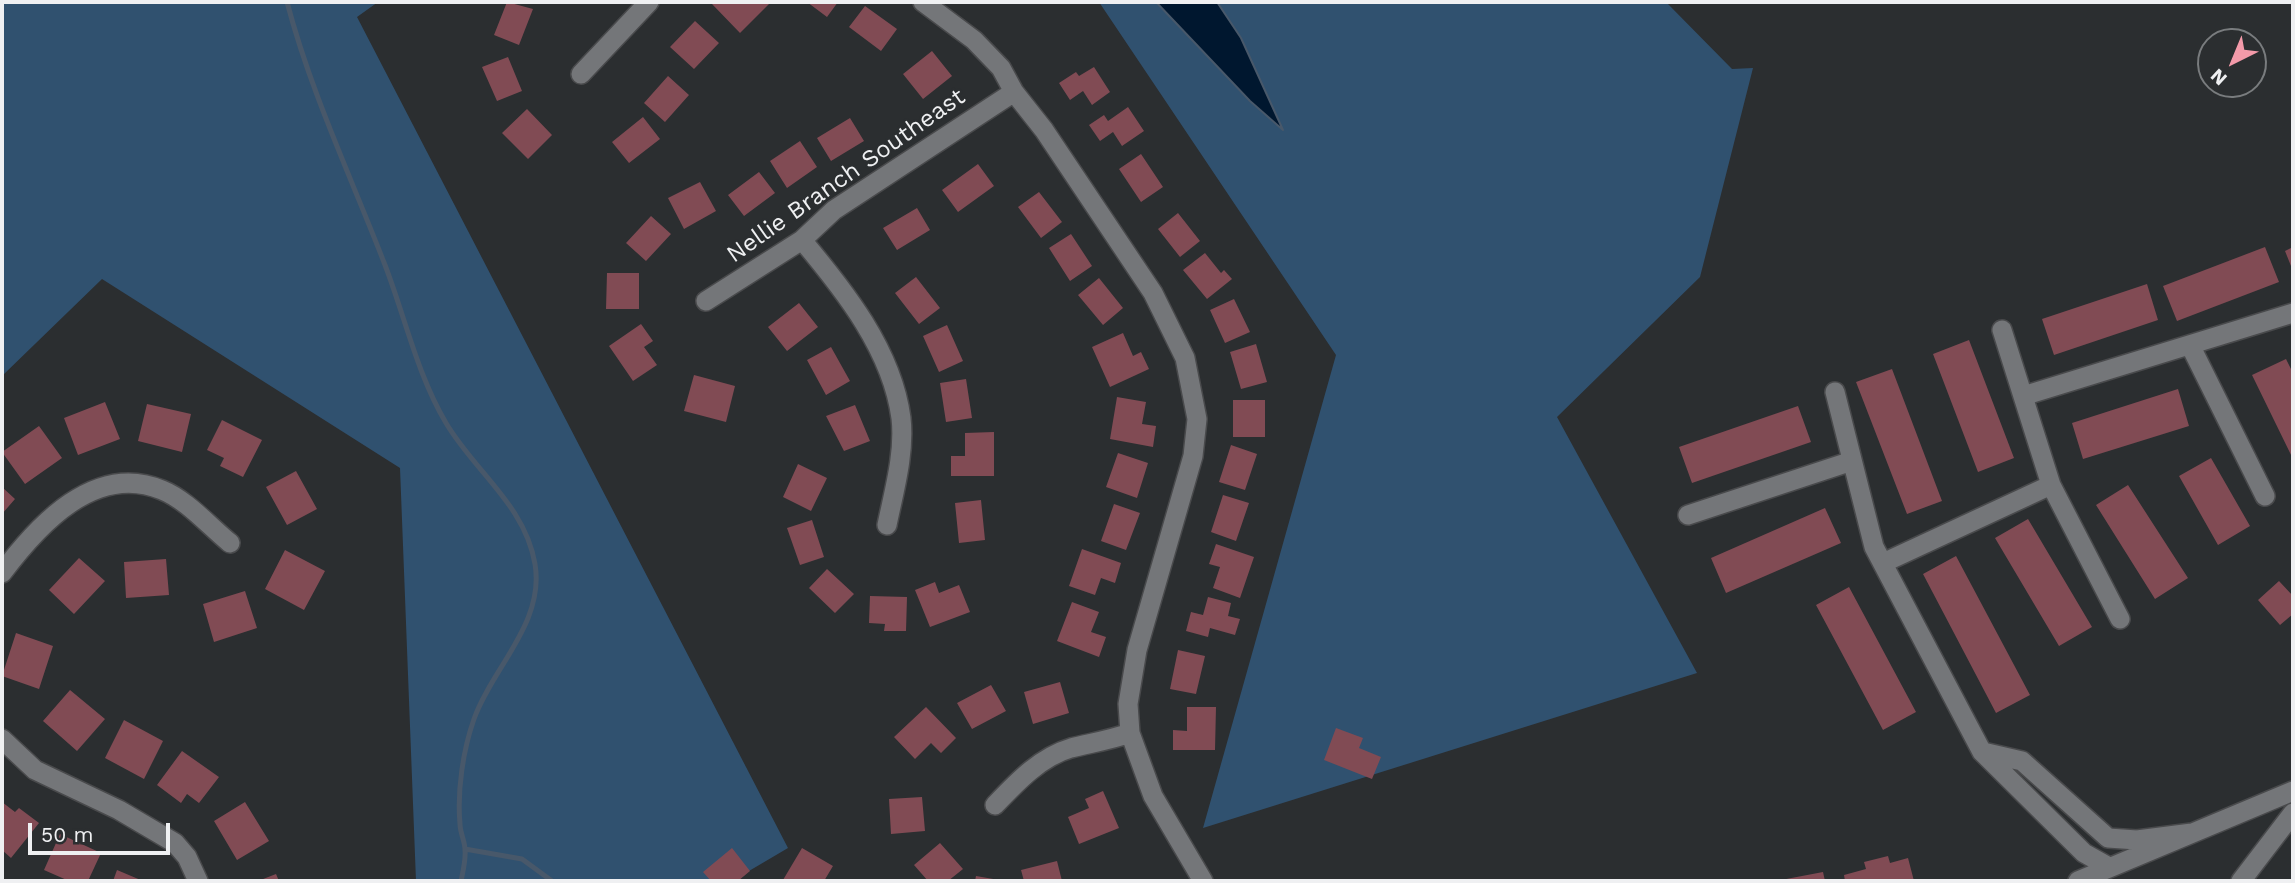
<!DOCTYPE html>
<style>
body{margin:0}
#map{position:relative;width:2295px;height:883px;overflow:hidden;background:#2b2e30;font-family:"Work Sans",sans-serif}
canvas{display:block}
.frame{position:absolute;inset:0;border:4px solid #eff0f2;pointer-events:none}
.north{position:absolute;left:2197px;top:28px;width:70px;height:70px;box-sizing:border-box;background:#2b2e30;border:2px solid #797c7e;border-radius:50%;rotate:223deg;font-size:19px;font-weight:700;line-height:28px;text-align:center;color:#eff0f2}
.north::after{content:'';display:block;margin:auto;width:24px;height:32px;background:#f39aa9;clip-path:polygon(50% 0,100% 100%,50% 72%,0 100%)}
.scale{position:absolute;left:28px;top:823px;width:142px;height:32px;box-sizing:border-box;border:4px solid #eff0f2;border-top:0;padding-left:9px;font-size:21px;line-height:24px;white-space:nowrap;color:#eff0f2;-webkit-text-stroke:5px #2b2e30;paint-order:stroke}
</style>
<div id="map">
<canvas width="2295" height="883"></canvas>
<div class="frame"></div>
<div class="north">N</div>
<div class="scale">50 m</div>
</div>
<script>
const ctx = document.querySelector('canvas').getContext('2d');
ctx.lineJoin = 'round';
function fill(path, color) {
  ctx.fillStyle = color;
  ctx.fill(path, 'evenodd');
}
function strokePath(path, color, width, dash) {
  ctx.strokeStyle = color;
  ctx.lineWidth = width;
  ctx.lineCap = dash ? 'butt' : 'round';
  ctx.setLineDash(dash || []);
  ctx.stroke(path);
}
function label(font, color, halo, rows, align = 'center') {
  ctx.font = font + ' "Work Sans",sans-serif';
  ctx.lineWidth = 5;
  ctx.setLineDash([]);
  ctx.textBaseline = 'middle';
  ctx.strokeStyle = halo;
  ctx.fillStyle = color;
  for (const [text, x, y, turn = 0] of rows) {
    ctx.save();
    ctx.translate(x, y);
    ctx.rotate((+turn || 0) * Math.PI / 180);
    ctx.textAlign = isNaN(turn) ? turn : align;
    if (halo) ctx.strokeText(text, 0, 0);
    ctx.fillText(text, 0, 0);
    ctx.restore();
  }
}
const green = new Path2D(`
 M 2,2 L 378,2 L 357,17 L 788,848 L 732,881 L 416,881 L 400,468 L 102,279 L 2,376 Z
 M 1099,2 L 1666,2 L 1732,69 L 1753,68 L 1700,277 L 1557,417 L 1697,673 L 1203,828 L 1336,355 Z`);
const water = new Path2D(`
 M 1156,2 L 1217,2 L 1241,38 L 1283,130 L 1250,101 Z`);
const stream = new Path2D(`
 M 287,2 C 311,93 351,177 385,265 C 405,317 417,374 446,423 C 475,472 525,505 535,564 C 545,623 492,668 474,719 C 463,750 457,791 460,824 C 460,833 465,841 465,850 C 466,860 463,871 461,881
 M 465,849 L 522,859 L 552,881`);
const building = new Path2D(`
 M 507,2 L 533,9 L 519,45 L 494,35 Z
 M 715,2 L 769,2 L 770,3 L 740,33 L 712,4 Z
 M 807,2 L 838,2 L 827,17 Z
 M 865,6 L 897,29 L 881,51 L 849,27 Z
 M 695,21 L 719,43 L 694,69 L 670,47 Z
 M 932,51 L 952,76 L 923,99 L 903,74 Z
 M 508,57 L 522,91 L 497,101 L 482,67 Z
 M 1094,67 L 1110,92 L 1092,105 L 1083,91 L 1070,100 L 1059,83 L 1076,72 L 1079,76 Z
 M 668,76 L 689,95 L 665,122 L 644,103 Z
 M 1128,107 L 1144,131 L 1122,146 L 1113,132 L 1100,141 L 1089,125 L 1104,115 L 1108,121 Z
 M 527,109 L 552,135 L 528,159 L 502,133 Z
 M 643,117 L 660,139 L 629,163 L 612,142 Z
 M 850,118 L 864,141 L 831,161 L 817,138 Z
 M 800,141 L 817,167 L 787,188 L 770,161 Z
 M 1141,154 L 1163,187 L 1141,202 L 1119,169 Z
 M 978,164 L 994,186 L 958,212 L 942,190 Z
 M 759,172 L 775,193 L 744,216 L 728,195 Z
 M 700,182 L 716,211 L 684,229 L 668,198 Z
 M 1039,192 L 1062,222 L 1041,238 L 1018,207 Z
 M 917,208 L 930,230 L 897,250 L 883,228 Z
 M 1178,213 L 1200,241 L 1180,257 L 1158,229 Z
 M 651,216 L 671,234 L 646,261 L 626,243 Z
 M 1071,234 L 1092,266 L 1070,281 L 1049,248 Z
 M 2265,247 L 2279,282 L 2177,321 L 2163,286 Z
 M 2293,247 L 2293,271 L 2285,251 Z
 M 1205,253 L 1221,273 L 1224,270 L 1232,279 L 1207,299 L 1183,270 Z
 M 607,273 L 639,273 L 639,309 L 606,309 Z
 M 916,277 L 940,308 L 919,324 L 895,293 Z
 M 1099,278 L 1123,308 L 1103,325 L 1078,295 Z
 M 2147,284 L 2158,320 L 2054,355 L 2042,319 Z
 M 1234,299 L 1250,332 L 1225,343 L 1210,310 Z
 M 799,303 L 818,327 L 787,351 L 768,327 Z
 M 641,324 L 653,341 L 644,347 L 657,365 L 633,381 L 609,346 Z
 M 947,325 L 963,361 L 939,372 L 923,336 Z
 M 1123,333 L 1133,356 L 1141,352 L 1149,369 L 1110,387 L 1092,347 Z
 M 1969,340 L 2014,458 L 1978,472 L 1933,354 Z
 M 1256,344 L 1267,382 L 1241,389 L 1230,352 Z
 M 831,347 L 850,381 L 826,395 L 807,360 Z
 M 2286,359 L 2293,373 L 2293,459 L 2252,375 Z
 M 1892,369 L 1942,501 L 1907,514 L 1856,382 Z
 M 694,375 L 735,386 L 726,422 L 684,411 Z
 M 966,379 L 972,418 L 946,422 L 940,383 Z
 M 2178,389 L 2189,426 L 2083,459 L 2072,423 Z
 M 1117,397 L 1146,402 L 1142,424 L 1156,426 L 1153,447 L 1110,439 Z
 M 1233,400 L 1265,400 L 1265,437 L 1233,437 Z
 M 105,402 L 120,439 L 78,455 L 64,418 Z
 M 147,404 L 191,414 L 182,452 L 138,441 Z
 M 855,405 L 870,441 L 844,451 L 826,416 Z
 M 1798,406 L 1811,442 L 1692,483 L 1679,447 Z
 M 222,420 L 262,440 L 243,477 L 220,466 L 224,458 L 207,450 Z
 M 39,426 L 62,458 L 25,484 L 2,452 Z
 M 994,432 L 994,476 L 951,476 L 951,456 L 965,456 L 965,433 Z
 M 1231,445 L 1257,454 L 1245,490 L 1219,482 Z
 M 1118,453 L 1148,463 L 1137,498 L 1106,487 Z
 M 2211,458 L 2250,526 L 2218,545 L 2179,476 Z
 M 798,464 L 827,478 L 811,511 L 783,497 Z
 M 296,471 L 317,509 L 287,525 L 266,487 Z
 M 2128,485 L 2188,578 L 2155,599 L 2096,505 Z
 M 2,487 L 15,499 L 2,514 Z
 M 1223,495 L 1249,503 L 1236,541 L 1211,532 Z
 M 981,500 L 985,540 L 959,543 L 955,503 Z
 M 1114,504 L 1140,513 L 1126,550 L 1101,541 Z
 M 1825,508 L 1841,543 L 1726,593 L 1711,558 Z
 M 2028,519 L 2092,627 L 2059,646 L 1995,538 Z
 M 812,520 L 824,557 L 800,565 L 787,528 Z
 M 1216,544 L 1254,557 L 1240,598 L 1213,588 L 1220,567 L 1209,564 Z
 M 1082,549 L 1121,563 L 1115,583 L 1101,578 L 1095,595 L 1069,586 Z
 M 285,550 L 325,571 L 304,610 L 265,589 Z
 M 1956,556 L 2030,695 L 1996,713 L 1923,574 Z
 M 79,558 L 105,581 L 74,614 L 49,590 Z
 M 166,559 L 169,595 L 126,598 L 124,562 Z
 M 827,569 L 854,594 L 835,613 L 809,588 Z
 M 2279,581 L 2293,596 L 2293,614 L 2280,625 L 2258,600 Z
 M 935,582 L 939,593 L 959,585 L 970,612 L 930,627 L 915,590 Z
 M 1849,587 L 1916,712 L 1883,730 L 1816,605 Z
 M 245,591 L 257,628 L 214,642 L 203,604 Z
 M 870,596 L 907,597 L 906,631 L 884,631 L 885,624 L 869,623 Z
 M 1208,597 L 1231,603 L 1228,616 L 1240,619 L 1235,635 L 1210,628 L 1208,637 L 1186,631 L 1191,612 L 1203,615 Z
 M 1072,602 L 1099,612 L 1091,632 L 1106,637 L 1099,657 L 1057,641 Z
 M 16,633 L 53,646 L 39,689 L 2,676 Z
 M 1178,650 L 1205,656 L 1196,694 L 1170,689 Z
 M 1060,682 L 1069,713 L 1033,724 L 1024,692 Z
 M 991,685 L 1006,711 L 972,729 L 957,703 Z
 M 70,690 L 105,719 L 77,751 L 43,721 Z
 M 926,707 L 956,738 L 941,753 L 931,743 L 915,759 L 894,737 Z
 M 1187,707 L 1216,707 L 1215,750 L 1173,750 L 1173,730 L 1187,731 Z
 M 124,720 L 163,741 L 144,779 L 105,758 Z
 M 1336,728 L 1363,738 L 1359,748 L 1381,757 L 1372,779 L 1324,760 Z
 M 182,751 L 219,777 L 199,803 L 187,794 L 181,803 L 157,785 Z
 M 1103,791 L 1119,828 L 1079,844 L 1068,817 L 1089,808 L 1085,799 Z
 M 922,797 L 925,831 L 891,834 L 889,799 Z
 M 2,802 L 15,812 L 19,808 L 39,823 L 11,858 L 2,850 Z
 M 245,802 L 269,841 L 237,860 L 214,821 Z
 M 60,834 L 101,853 L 88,881 L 69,881 L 44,870 Z
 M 940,843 L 963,869 L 948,881 L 928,881 L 914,865 Z
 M 732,848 L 750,871 L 738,881 L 711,881 L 703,872 Z
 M 802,848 L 833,866 L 824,881 L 783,880 Z
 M 1888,856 L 1890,863 L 1908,858 L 1914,881 L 1845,881 L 1844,875 L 1866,869 L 1864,862 Z
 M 1057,861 L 1062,881 L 1024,881 L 1021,870 Z
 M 117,870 L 143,881 L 113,881 Z
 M 1823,872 L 1825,881 L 1781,881 L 1781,880 Z
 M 276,874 L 279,881 L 258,881 Z
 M 976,876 L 999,880 L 999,881 L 975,881 Z`);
const minor = new Path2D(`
 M 923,2 L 974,40 L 1001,68 L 1014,92 L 1044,130 L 1153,293 L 1185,358 L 1197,419 L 1193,456 L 1137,650 L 1128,704 L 1130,733 L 1153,796 L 1203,881
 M 581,74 L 649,2
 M 802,240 C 844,290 892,350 901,418 C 905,453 894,491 887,525
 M 706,301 L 802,240 L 834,210 L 1014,92
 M 2002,330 L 2051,485 L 2120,619
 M 2190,345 L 2265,496
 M 1835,392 L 1874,547 L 1982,752 L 2084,853 L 2109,867
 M 2023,396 L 2293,313
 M 1688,515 L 1852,461
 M 1883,563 L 2051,485
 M 2,573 C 38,525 95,462 162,490 C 187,500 209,526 230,543
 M 2,739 L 35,770 L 119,810 L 175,843 L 187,857 L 198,881
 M 1983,752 L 2022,761 L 2108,838 L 2137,840 L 2192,833
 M 995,805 C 1016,783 1040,757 1071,748 C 1091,743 1110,740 1130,733
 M 2078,881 L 2293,791
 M 2241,881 L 2293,813`);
const streetNames = [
 ["Nellie Branch Southeast",846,176,-35]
];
fill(green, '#30516f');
fill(water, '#00172f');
strokePath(water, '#48586a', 2);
strokePath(stream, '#48586a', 5);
fill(building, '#814b54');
strokePath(minor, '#494a4c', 22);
strokePath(minor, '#747679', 19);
label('24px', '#eff0f2', '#2b2e30', streetNames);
</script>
